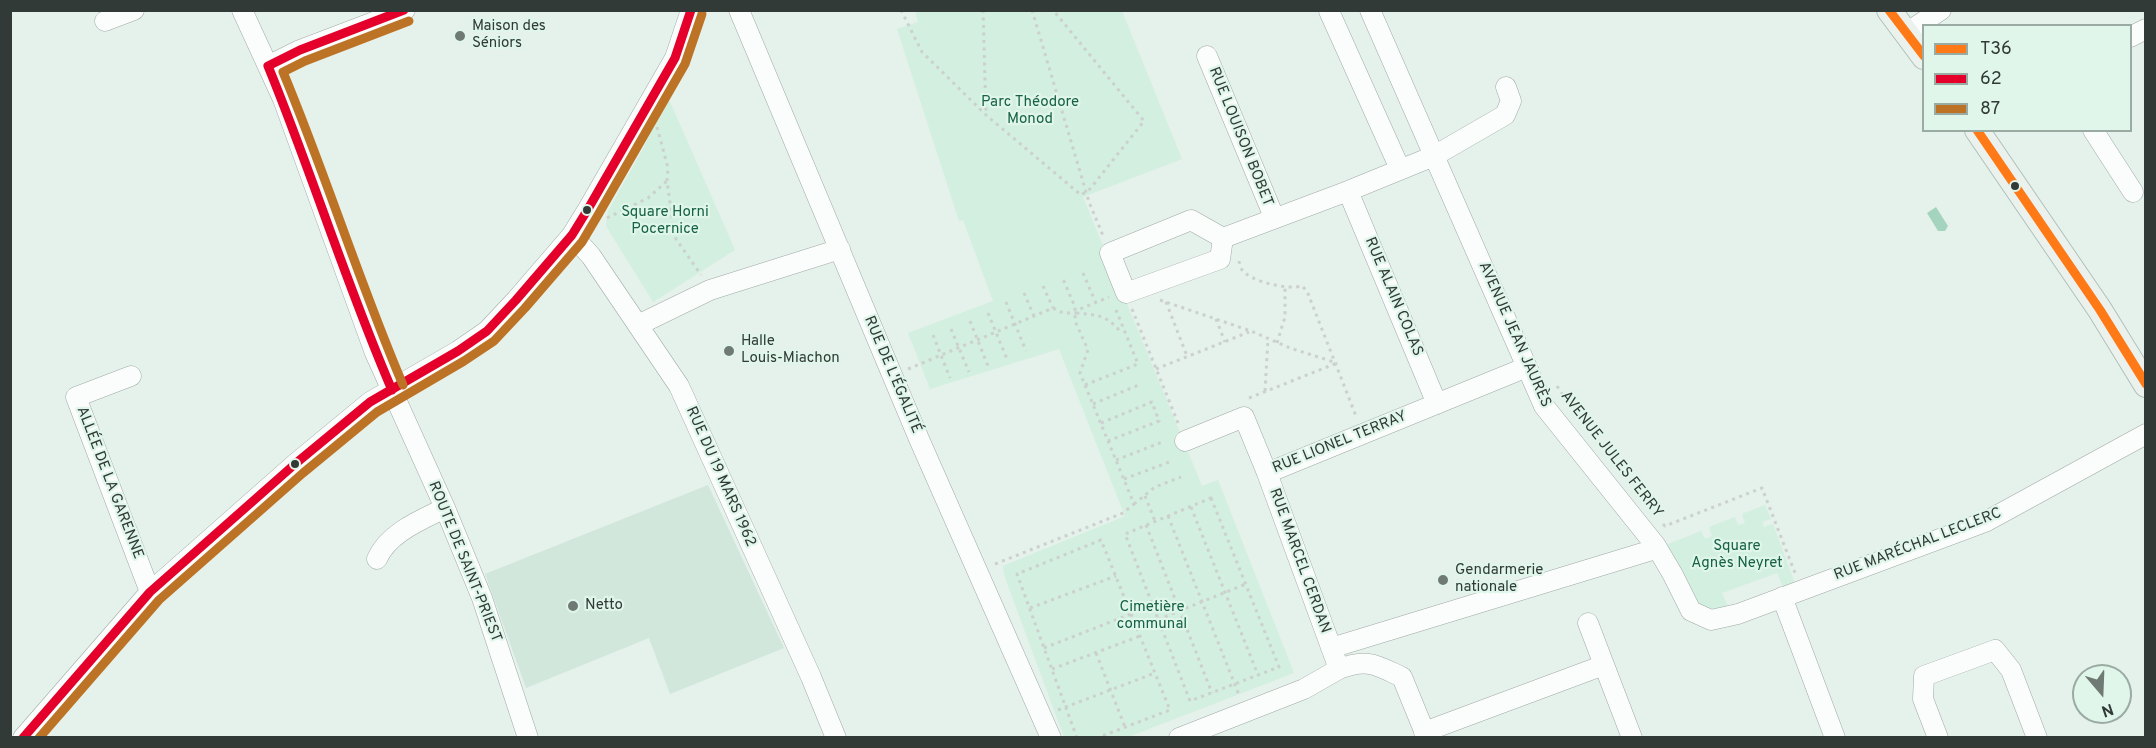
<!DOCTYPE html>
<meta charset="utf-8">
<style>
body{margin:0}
#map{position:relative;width:2156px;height:748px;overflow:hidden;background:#e5f1eb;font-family:Overpass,sans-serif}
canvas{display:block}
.frame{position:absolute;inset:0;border:12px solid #313a36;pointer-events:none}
.legend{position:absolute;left:1922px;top:24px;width:210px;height:108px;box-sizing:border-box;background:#e0f6eb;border:2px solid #9aaba3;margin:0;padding:8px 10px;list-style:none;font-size:18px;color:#313a36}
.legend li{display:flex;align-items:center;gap:12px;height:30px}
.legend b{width:30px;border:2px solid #9aaba3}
.north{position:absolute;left:2072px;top:664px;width:60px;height:60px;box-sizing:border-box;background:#e0f6eb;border:2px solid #9aaba3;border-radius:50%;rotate:161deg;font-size:16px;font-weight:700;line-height:24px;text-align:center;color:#313a36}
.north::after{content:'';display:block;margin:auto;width:21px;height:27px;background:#707a75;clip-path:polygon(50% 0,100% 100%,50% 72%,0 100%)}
</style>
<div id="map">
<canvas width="2156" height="748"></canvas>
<div class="frame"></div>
<ul class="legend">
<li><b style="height:8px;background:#ff7917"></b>T36</li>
<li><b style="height:8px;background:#e4002b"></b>62</li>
<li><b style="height:8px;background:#bc7326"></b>87</li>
</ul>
<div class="north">N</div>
</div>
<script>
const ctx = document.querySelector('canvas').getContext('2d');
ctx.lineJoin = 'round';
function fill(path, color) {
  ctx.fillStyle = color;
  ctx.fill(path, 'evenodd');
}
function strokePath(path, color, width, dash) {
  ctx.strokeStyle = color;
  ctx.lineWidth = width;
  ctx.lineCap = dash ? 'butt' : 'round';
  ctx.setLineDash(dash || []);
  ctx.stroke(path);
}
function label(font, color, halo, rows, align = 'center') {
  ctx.font = font + ' Overpass,sans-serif';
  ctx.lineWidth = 4.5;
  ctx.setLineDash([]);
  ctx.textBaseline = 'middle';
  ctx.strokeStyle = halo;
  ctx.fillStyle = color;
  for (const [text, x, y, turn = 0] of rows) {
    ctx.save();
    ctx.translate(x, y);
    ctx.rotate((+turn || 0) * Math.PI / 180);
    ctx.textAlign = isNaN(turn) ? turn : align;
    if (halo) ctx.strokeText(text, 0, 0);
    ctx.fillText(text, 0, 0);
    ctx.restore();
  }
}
const built = new Path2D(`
 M 708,485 L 784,648 L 670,694 L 649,638 L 526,688 L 485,574 Z`);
const green = new Path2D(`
 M 915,11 L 1122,11 L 1182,159 L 1083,197 L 1202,486 L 1218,480 L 1294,673 L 1128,737 L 1064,737 L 1004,575 L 1003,566 L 1125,516 L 1059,349 L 930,389 L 908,333 L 993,301 L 963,220 L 959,221 L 897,29 L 918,22 Z
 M 667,95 L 735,250 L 653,302 L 606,226 L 608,211 L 644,147 Z
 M 1765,505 L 1771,519 L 1762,522 L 1764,527 L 1773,524 L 1795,584 L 1784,589 L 1777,573 L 1722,593 L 1729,609 C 1716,611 1707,611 1696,602 L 1666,545 L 1701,531 L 1705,539 L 1712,536 L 1709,527 L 1735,517 L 1738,525 L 1745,523 L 1742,514 Z`);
const water = new Path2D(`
 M 1936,207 L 1948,226 L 1945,231 L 1938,231 L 1927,213 Z`);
const path = new Path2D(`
 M 901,10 L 922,52 L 986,115 L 1081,195 L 1090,189 L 1144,121 L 1053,10
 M 983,10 L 986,114
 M 1032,10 L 1089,202 L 1104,238
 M 657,127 L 668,168 L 667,181 L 674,232 L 676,239 L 701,275
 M 607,218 L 648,198 L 667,181
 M 1239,261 C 1239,262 1242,270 1242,270 C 1252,282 1288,290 1302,286 L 1307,291 L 1356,416
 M 1083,273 L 1095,301
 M 1043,286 L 1053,308
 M 1024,293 L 1034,316
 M 1160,300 L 1251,331 L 1290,348 L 1337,363
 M 1006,302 L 1026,351
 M 1166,302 L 1187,356
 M 1132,309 L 1178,423
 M 988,313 L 1007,359
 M 1076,313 C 1095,315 1105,314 1118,329 L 1123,327
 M 1216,319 L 1225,342
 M 970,321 L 988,366
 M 951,329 L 969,372
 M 933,335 L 950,378
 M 1277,343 L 1285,317 L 1285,288
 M 908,369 L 1053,308 L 1063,313 L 1076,313 L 1080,309 L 1109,297
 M 1156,369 L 1249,332
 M 1085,385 L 1138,364 L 1116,310
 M 1557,386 L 1570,406
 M 1265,391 L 1268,339
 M 1249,398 L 1337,363
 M 1093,404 L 1141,384
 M 1101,423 L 1152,402 L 1159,421 L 1108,441
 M 1116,460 L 1165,441
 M 1124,479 L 1172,461
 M 1145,496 L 1155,521
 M 1211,498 L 1279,667 L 1190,701 L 1125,534 Z
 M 1134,504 L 1155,487 L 1181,477
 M 1191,507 L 1258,675
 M 1168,516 L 1239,695
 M 1663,524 L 1665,526 L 1762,488 L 1795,573
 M 1146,525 L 1212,693
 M 995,564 L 1123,513 L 1134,504 L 1080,373 L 1088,350 L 1075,321 L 1075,307 L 1063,279
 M 1030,608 L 1116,576
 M 1137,628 L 1246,584
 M 1044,648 L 1131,614
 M 1096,653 L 1125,727
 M 1052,669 L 1140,636
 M 1058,710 L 1155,673
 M 1077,738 L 1017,574 L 1101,540 L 1170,710 L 1097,738`);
const minor = new Path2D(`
 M 242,10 L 283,99 L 375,353 L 445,508 L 482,598 L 528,738
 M 739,10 L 919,439 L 1051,738
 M 1370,10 L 1544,406 L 1656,546 L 1673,575 L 1691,611 L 1711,620 L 1738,614 L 1985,522 L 2146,434
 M 1329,11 L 1400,169
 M 105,21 L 134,10
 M 1906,33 L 1941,10
 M 2130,37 L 2146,29
 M 1207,56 L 1274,217
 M 268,66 L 300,50 L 405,10
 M 2093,130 L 2133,192
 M 1348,191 L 1437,404
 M 572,235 L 591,256 L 679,386 L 811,677 L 836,738
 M 1223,238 L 1220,259 L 1126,293 L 1110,253 L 1191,220 L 1223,238 L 1348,191 L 1434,156 L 1505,115 L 1511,101 L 1506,87
 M 638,325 L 710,290 L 840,249
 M 131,376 L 76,397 L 150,592
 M 1185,441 L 1244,417 L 1267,473 L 1527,367
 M 377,559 C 388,533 421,520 445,508
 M 1782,597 L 1835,738
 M 1588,623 L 1632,738
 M 1331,648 L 1649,551 L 1656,546
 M 1339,669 C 1368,658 1376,665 1402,677 L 1427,738
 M 1424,732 L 1604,665
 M 23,738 L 150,592 L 295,464 L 370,402 L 458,351 L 487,331 L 516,300 L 572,235 L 588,209 L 675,58 L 691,10
 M 1179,738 L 1304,689 L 1339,669 L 1267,473
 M 1938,738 L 1923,699 L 1924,676 L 1995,650 L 2011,670 L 2037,738`);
const major = new Path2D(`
 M 1889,10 L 1924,57
 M 1977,130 L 2100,310 L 2146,385`);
const bus1 = new Path2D(`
 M 1889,10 L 1924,56
 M 1977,130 L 2100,310 L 2146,384`);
const bus2 = new Path2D(`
 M 392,390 C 346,284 312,173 268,66 L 300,50 L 404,10
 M 23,738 L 150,592 L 295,464 L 370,402 L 458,351 L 487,331 L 516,300 L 572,235 L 588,209 L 675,58 L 691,10`);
const bus3 = new Path2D(`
 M 403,385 C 359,282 326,175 283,72 L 305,61 L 409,21
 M 39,738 L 159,600 L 303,473 L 377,412 L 464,361 L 494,341 L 525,308 L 582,242 L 598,215 L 685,64 L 702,14`);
const markers = [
 [460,36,6,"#707a75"],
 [2015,186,5,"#313a36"],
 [587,210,5,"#313a36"],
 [729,351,6,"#707a75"],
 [295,464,5,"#313a36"],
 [1443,580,6,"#707a75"],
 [573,606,6,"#707a75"]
];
const poiNames = [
 ["Maison des",472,27],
 ["Séniors",472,44],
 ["Halle",741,342],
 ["Louis-Miachon",741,359],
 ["Gendarmerie",1455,571],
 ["nationale",1455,588],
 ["Netto",585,606]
];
const parkNames = [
 ["Parc Théodore",1030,103],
 ["Monod",1030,120],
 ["Square Horni",665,213],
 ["Pocernice",665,230],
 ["Square",1737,547],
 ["Agnès Neyret",1737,564],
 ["Cimetière",1152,608],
 ["communal",1152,625]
];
const streetNames = [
 ["RUE LOUISON BOBET",1240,137,68],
 ["RUE ALAIN COLAS",1393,297,67],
 ["AVENUE JEAN JAURÈS",1514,335,66],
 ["RUE DE L'ÉGALITÉ",892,375,67],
 ["RUE LIONEL TERRAY",1340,443,-22],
 ["AVENUE JULES FERRY",1611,455,52],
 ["RUE DU 19 MARS 1962",720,477,66],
 ["ALLÉE DE LA GARENNE",109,483,69],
 ["RUE MARÉCHAL LECLERC",1918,545,-21],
 ["RUE MARCEL CERDAN",1299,561,70],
 ["ROUTE DE SAINT-PRIEST",464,562,68]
];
fill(built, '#d1e7dc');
fill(green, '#d2efe0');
fill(water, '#a5d4be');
strokePath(minor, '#a0aaa5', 21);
strokePath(major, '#afc0b8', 26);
strokePath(path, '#ccd0ce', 3, [3, 4.5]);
strokePath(minor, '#fbfdfc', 20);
strokePath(major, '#ebf2ee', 24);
strokePath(bus1, '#ff7917', 9);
strokePath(bus2, '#e4002b', 9);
strokePath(bus3, '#bc7326', 9);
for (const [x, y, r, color] of markers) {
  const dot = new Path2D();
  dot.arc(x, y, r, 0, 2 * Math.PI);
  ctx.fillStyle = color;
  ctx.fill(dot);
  strokePath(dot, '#e0f6eb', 2);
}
label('15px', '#313a36', '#e0f6eb', poiNames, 'left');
label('15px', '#166246', '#e0f6eb', parkNames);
label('15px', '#313a36', '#e0f6eb', streetNames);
</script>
